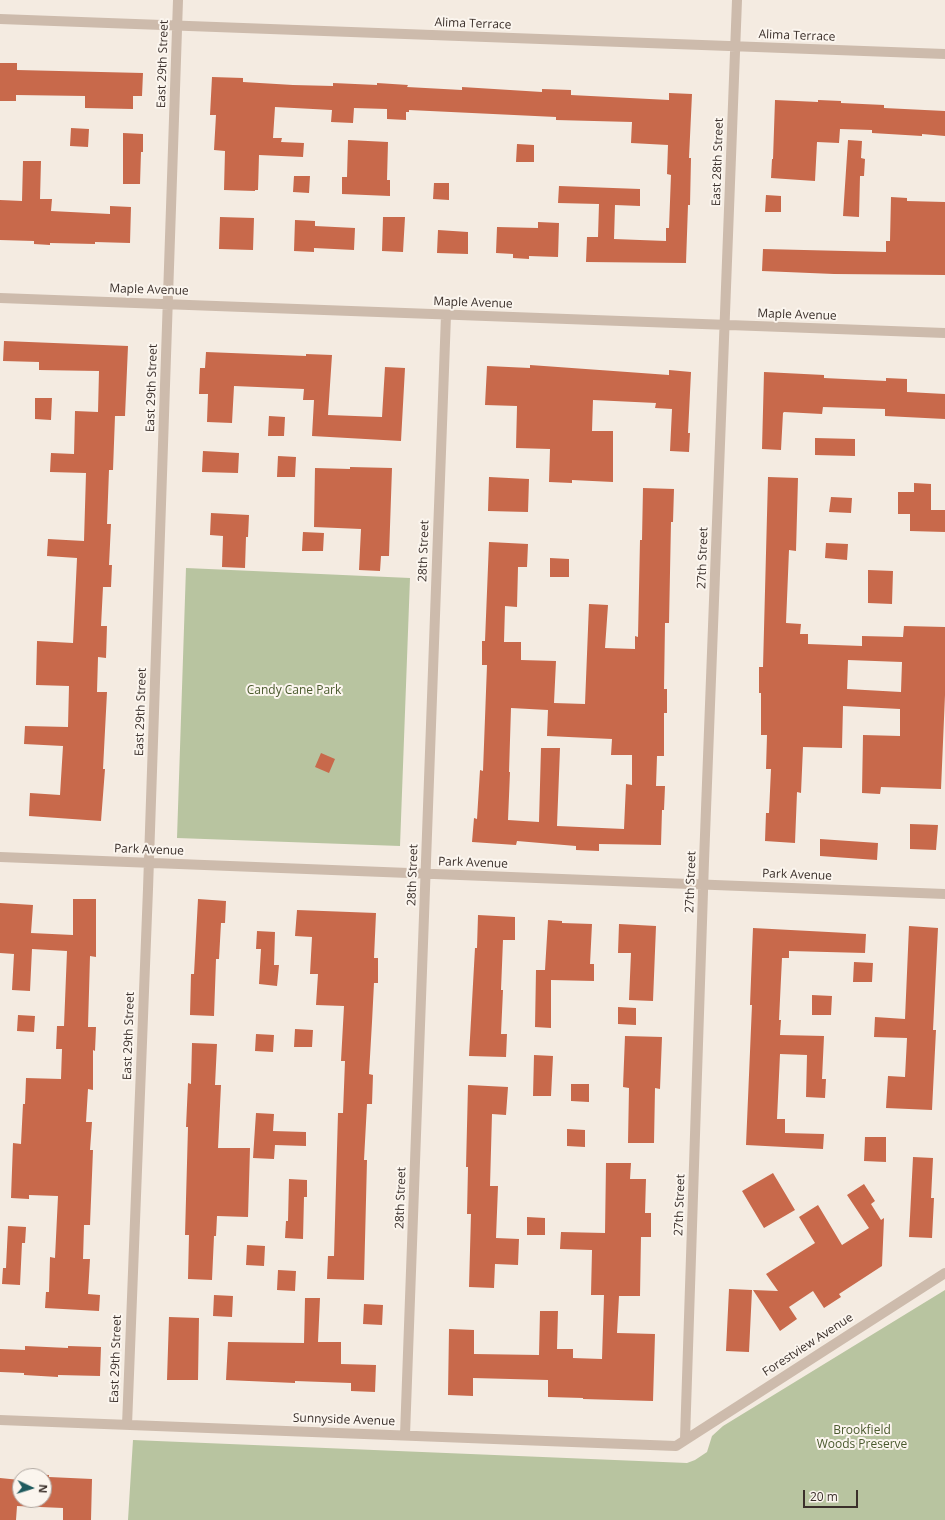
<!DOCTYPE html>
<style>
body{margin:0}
#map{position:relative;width:945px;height:1520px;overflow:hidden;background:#f4ebe1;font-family:"Open Sans",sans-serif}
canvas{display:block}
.north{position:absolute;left:12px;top:1468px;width:40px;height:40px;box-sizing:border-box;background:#fbf5ee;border:1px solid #aea6a0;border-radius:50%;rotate:94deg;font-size:11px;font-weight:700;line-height:16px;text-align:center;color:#3b302b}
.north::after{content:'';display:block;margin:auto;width:14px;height:18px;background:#1f5a5e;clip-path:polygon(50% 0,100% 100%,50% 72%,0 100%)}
.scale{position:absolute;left:803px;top:1490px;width:55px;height:18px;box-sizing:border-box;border:2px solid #3b302b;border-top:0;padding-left:5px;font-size:12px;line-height:14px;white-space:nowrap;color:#3b302b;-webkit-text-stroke:3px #fbf5ee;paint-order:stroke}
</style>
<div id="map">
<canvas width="945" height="1520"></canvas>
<div class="north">N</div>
<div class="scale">20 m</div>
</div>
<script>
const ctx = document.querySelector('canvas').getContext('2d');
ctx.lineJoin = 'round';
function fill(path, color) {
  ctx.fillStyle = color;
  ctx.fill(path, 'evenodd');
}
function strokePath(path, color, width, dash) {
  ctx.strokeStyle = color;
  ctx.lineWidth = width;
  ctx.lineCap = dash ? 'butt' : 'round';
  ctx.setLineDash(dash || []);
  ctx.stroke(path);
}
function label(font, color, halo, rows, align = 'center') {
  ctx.font = font + ' "Open Sans",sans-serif';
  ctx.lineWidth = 4;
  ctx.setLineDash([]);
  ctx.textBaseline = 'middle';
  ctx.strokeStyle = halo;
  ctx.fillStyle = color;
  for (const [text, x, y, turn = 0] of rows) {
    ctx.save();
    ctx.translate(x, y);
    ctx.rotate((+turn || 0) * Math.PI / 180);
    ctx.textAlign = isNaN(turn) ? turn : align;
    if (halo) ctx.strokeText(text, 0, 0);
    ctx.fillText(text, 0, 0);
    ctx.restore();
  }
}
const green = new Path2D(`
 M 186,568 L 410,578 L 400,846 L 177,838 Z
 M 945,1290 L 945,1520 L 128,1520 L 133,1440 L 687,1463 L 695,1460 L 707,1452 L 712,1436 L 723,1426 Z`);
const building = new Path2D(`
 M 0,63 L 17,63 L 17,70 L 143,73 L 142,96 L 133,96 L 133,109 L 85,108 L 85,96 L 16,95 L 16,101 L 0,101 Z
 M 212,77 L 243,78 L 243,82 L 293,85 L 333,86 L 333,83 L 377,85 L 377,83 L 408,85 L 407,87 L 462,90 L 462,87 L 542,92 L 542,89 L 571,90 L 571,95 L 669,100 L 669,93 L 692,94 L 689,158 L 691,158 L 690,205 L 688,205 L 686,263 L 586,262 L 587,237 L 598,237 L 599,204 L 558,203 L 559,186 L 640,189 L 640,206 L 615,205 L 614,239 L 666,241 L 666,228 L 669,228 L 671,175 L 667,174 L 668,145 L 631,143 L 632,122 L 556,120 L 556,117 L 409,110 L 409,112 L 406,112 L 406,120 L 387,119 L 387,109 L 354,108 L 353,123 L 331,122 L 332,110 L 275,107 L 273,138 L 282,138 L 281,142 L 304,143 L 303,157 L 259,155 L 258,190 L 255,190 L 255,191 L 224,190 L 225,151 L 214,150 L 216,115 L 210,115 Z
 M 775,100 L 818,102 L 818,100 L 841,101 L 841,103 L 884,105 L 884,108 L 945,111 L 945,136 L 922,134 L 922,136 L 872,133 L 872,130 L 840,129 L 839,143 L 817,142 L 815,181 L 771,178 L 772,159 L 773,159 Z
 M 71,128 L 89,129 L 88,147 L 70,146 Z
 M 123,133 L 143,134 L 143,152 L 141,152 L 140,184 L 123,184 Z
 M 348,140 L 388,142 L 387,180 L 390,180 L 390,196 L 342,194 L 342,177 L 347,177 Z
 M 848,140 L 862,141 L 861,158 L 865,159 L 864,176 L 860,176 L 859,217 L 843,216 Z
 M 517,144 L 534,145 L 534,162 L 516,162 Z
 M 23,161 L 41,161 L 40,199 L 52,199 L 51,211 L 110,214 L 110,206 L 131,207 L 130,243 L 95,242 L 95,244 L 50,243 L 50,245 L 34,244 L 34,241 L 0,240 L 0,200 L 22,201 Z
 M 294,176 L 310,176 L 309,193 L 293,192 Z
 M 434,183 L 449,183 L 449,200 L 433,199 Z
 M 766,195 L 781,196 L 781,212 L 765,212 Z
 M 891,197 L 907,198 L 907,201 L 945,202 L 945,275 L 834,274 L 762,271 L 763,249 L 886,252 L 886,241 L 890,241 Z
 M 220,217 L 254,218 L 253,250 L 219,249 Z
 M 383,217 L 405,217 L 403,252 L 382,251 Z
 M 295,220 L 315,221 L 315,226 L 355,228 L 354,250 L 314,248 L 314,252 L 294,251 Z
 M 538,222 L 559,223 L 558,257 L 529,256 L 529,259 L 513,258 L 513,254 L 496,253 L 497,227 L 538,228 Z
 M 438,230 L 468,232 L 468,254 L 437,253 Z
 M 4,341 L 128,346 L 125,416 L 115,416 L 113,470 L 109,470 L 107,524 L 111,524 L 109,565 L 112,565 L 111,587 L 103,587 L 101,626 L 107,626 L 106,658 L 98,657 L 97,692 L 107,692 L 103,769 L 105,769 L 101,821 L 29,816 L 30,793 L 60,795 L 63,746 L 24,744 L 25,726 L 68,727 L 69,686 L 36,685 L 37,641 L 73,643 L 77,558 L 47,556 L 48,539 L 84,541 L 86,473 L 50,472 L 51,453 L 74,454 L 75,411 L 98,412 L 99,371 L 39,370 L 39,362 L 3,361 Z
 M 206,352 L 306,356 L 306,354 L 332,355 L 328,415 L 382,417 L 385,367 L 405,368 L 401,441 L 312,436 L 314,400 L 303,400 L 304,389 L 234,386 L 232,423 L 207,422 L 208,394 L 199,394 L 200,368 L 205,368 Z
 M 530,365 L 669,375 L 669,370 L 691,372 L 688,433 L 690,433 L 689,452 L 670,451 L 672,409 L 655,408 L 656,403 L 593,400 L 592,431 L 613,431 L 613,482 L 572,480 L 572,483 L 549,482 L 550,449 L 516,448 L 517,406 L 485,405 L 487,366 L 530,368 Z
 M 764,372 L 824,375 L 824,378 L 886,381 L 886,378 L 907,379 L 907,392 L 945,394 L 945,419 L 885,416 L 885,409 L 823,407 L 822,414 L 784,412 L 783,413 L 781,450 L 762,449 Z
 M 35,398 L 52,398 L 51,420 L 35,419 Z
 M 269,416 L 285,417 L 284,436 L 268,436 Z
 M 815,438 L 855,439 L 855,456 L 815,455 Z
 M 203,451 L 239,453 L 238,473 L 202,472 Z
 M 278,456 L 296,457 L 295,477 L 277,477 Z
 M 350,467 L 392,468 L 389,556 L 381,556 L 380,571 L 359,570 L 361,529 L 314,527 L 315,468 L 350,469 Z
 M 489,477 L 529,479 L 528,512 L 488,511 Z
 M 768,477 L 798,478 L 796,551 L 789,550 L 786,623 L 801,624 L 800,634 L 808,634 L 808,644 L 862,646 L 862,636 L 903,637 L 904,626 L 945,627 L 945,695 L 941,789 L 881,787 L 880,794 L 862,793 L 863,735 L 900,736 L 900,709 L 843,706 L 842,748 L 803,747 L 801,793 L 797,792 L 795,843 L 765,841 L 766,813 L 769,813 L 771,769 L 766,769 L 767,735 L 761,735 L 761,693 L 759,693 L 759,667 L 763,667 ZM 848,660 L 902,662 L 901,692 L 847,689 Z
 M 914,483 L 931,484 L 931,510 L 945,510 L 945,532 L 910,531 L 910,514 L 898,514 L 898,492 L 914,492 Z
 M 643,488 L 674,489 L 673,522 L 671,522 L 669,623 L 665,623 L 664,689 L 667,689 L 667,713 L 664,713 L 664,756 L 657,756 L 656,786 L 665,786 L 664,810 L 662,810 L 661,845 L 599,844 L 599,851 L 576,850 L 576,846 L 517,841 L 516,845 L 472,842 L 474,818 L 477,819 L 480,770 L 483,771 L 487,665 L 482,665 L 482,641 L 485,641 L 489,542 L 528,544 L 527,567 L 518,567 L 517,607 L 505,606 L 504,642 L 521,642 L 521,660 L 556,661 L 554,703 L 585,704 L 589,604 L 608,605 L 605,648 L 635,649 L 635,636 L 638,637 L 640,540 L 642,540 ZM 511,708 L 548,710 L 547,736 L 612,739 L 611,755 L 632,755 L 632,785 L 626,784 L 624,829 L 557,826 L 560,748 L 541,748 L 539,822 L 508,820 L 510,772 L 509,772 Z
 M 831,497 L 852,498 L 851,513 L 829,512 Z
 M 211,513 L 249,515 L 248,537 L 246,537 L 245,568 L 222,567 L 223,536 L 210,535 Z
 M 303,532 L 324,533 L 323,551 L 302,551 Z
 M 826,543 L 848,544 L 847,560 L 825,558 Z
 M 550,558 L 569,559 L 569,577 L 550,577 Z
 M 868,570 L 893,571 L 892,604 L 868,603 Z
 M 321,753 L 335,759 L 329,773 L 315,767 Z
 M 910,824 L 938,825 L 936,850 L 910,849 Z
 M 820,839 L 878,843 L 877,860 L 820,856 Z
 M 73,899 L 96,899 L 96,957 L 90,956 L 88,1027 L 96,1027 L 95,1051 L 93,1050 L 93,1090 L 88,1089 L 86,1122 L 92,1122 L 90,1150 L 93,1150 L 90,1225 L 84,1225 L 83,1259 L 90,1259 L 88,1294 L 100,1295 L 99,1311 L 45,1308 L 46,1292 L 49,1292 L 50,1257 L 55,1258 L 58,1196 L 29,1195 L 29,1199 L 11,1198 L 13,1143 L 21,1144 L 23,1104 L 25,1104 L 26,1078 L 61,1079 L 62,1049 L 56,1049 L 57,1026 L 64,1026 L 67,951 L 32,949 L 30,991 L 12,990 L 14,954 L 0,953 L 0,903 L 33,905 L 31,933 L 73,935 Z
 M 198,899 L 226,901 L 225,923 L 221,923 L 219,959 L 216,959 L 214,1016 L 190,1015 L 191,974 L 194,974 Z
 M 297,910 L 376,913 L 374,958 L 378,958 L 378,983 L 374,983 L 372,1022 L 369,1074 L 373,1075 L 372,1104 L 367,1104 L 364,1160 L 367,1160 L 364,1280 L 327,1279 L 328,1256 L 334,1256 L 338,1113 L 343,1113 L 345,1061 L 341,1061 L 344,1006 L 316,1005 L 318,974 L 310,974 L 312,937 L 295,936 Z
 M 478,915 L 515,917 L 515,940 L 503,940 L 501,990 L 503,990 L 501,1034 L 507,1034 L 506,1057 L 469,1056 L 475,948 L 477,948 Z
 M 548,920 L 562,921 L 562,923 L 592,924 L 590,964 L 594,964 L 594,981 L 551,980 L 551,1028 L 535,1027 L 536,970 L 545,970 Z
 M 619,924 L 656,926 L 653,1001 L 629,1000 L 631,953 L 618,953 Z
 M 909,926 L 938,928 L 933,1030 L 936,1030 L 932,1110 L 886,1108 L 888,1076 L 905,1077 L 907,1038 L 874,1037 L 875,1017 L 905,1019 Z
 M 753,928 L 866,934 L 865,953 L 789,951 L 789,958 L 782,958 L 779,1020 L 781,1020 L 780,1035 L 824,1036 L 822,1079 L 826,1079 L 825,1098 L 806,1097 L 807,1055 L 780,1054 L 777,1119 L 785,1119 L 785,1133 L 824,1134 L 823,1149 L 746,1145 L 752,1005 L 750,1005 Z
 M 257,931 L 275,932 L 274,965 L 279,965 L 277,986 L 259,984 L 261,949 L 256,949 Z
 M 854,962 L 873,963 L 872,982 L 853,982 Z
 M 812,995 L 832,996 L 831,1015 L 812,1015 Z
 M 618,1007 L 636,1008 L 636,1025 L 618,1024 Z
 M 18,1015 L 35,1016 L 34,1032 L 17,1031 Z
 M 295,1029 L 313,1030 L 312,1047 L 294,1047 Z
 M 256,1034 L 274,1035 L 273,1052 L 255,1051 Z
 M 625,1036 L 662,1037 L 660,1089 L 655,1088 L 654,1143 L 628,1143 L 629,1088 L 623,1087 Z
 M 192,1043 L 217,1044 L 215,1085 L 221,1085 L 218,1148 L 250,1148 L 248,1217 L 217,1216 L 216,1236 L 214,1236 L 212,1280 L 188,1279 L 189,1235 L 185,1235 L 188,1127 L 186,1127 L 188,1083 L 191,1084 Z
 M 534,1055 L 553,1056 L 551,1096 L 533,1096 Z
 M 571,1084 L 589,1084 L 589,1102 L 571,1101 Z
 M 468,1085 L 508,1087 L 506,1115 L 492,1114 L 490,1186 L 498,1186 L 496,1238 L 519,1239 L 518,1265 L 495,1264 L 494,1288 L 469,1287 L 471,1214 L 467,1214 L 468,1167 L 466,1167 Z
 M 256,1113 L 274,1114 L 273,1131 L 306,1132 L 306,1146 L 275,1145 L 274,1159 L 253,1158 Z
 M 567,1129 L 585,1130 L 585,1147 L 567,1146 Z
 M 865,1137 L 886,1137 L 886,1162 L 864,1161 Z
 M 913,1157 L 933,1158 L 931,1198 L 934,1198 L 932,1238 L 909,1237 Z
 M 606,1163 L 631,1163 L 630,1179 L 646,1179 L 645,1213 L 651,1213 L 651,1237 L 641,1237 L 640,1296 L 619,1296 L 617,1333 L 655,1334 L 653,1401 L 583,1399 L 583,1398 L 548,1397 L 548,1380 L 473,1378 L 473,1396 L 448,1395 L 449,1329 L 474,1330 L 474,1354 L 539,1355 L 540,1311 L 558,1311 L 557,1349 L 573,1349 L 573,1358 L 602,1359 L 604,1295 L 591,1295 L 592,1250 L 560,1249 L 561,1232 L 605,1233 Z
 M 773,1173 L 795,1210 L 764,1228 L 742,1191 Z
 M 289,1179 L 307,1180 L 307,1197 L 304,1197 L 303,1239 L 285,1238 L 286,1221 L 288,1221 Z
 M 864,1184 L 875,1201 L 871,1204 L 881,1220 L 884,1218 L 882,1266 L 839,1294 L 841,1297 L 824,1308 L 813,1291 L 789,1307 L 797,1319 L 780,1331 L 753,1290 L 778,1291 L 766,1274 L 815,1243 L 799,1217 L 818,1205 L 842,1245 L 869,1228 L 847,1195 Z
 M 527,1217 L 545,1218 L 545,1235 L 527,1235 Z
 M 8,1226 L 26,1227 L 25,1243 L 22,1243 L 20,1285 L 2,1284 L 3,1268 L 6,1268 Z
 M 247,1245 L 265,1246 L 264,1266 L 246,1265 Z
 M 278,1270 L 296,1271 L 295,1291 L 277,1290 Z
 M 729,1289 L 752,1290 L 749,1352 L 726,1351 Z
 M 214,1295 L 233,1296 L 232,1317 L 213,1316 Z
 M 305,1298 L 320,1298 L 318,1342 L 341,1342 L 341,1364 L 376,1365 L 375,1392 L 351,1391 L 351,1383 L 295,1381 L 295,1383 L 226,1380 L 228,1342 L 304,1343 Z
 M 364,1304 L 383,1305 L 382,1325 L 363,1324 Z
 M 169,1317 L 199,1318 L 198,1380 L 167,1380 Z
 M 25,1346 L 68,1348 L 68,1346 L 101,1347 L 100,1376 L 58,1375 L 58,1377 L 24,1375 L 24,1373 L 0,1372 L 0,1349 L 25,1350 Z
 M 28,1474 L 49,1475 L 49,1477 L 92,1479 L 91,1520 L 63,1520 L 63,1508 L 17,1506 L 16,1520 L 0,1520 L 0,1478 L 20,1480 L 20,1500 L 44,1500 L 44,1476 L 28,1476 Z`);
const minor = new Path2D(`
 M 0,19 L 945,54
 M 0,298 L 945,333
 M 0,857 L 945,894
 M 0,1420 L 676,1446 L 945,1273
 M 127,1425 L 148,889 L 178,0
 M 405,1435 L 446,315
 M 685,1439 L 704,861 L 737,0`);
const streetNames = [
 ["Alima Terrace",473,24,2],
 ["Alima Terrace",797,36,2],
 ["East 29th Street",163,64,-88],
 ["East 28th Street",718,162,-88],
 ["Maple Avenue",149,290,2],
 ["Maple Avenue",473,303,2],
 ["Maple Avenue",797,315,2],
 ["East 29th Street",152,388,-88],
 ["28th Street",424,551,-88],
 ["27th Street",703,558,-88],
 ["East 29th Street",141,712,-88],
 ["Park Avenue",149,850,2],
 ["Park Avenue",473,863,2],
 ["28th Street",413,875,-88],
 ["Park Avenue",797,875,2],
 ["27th Street",691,882,-88],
 ["East 29th Street",129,1036,-88],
 ["28th Street",401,1198,-88],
 ["27th Street",680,1205,-88],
 ["Forestview Avenue",808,1345,-33],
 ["East 29th Street",116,1359,-88],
 ["Sunnyside Avenue",344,1420,2]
];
const parkNames = [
 ["Candy Cane Park",294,691],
 ["Brookfield",862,1431],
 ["Woods Preserve",862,1445]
];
fill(green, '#b8c4a0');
fill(building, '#c8694b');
strokePath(minor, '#cdbbac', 10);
label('12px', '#3b302b', '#fbf5ee', streetNames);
label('12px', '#4a5a2e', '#fbf5ee', parkNames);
</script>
